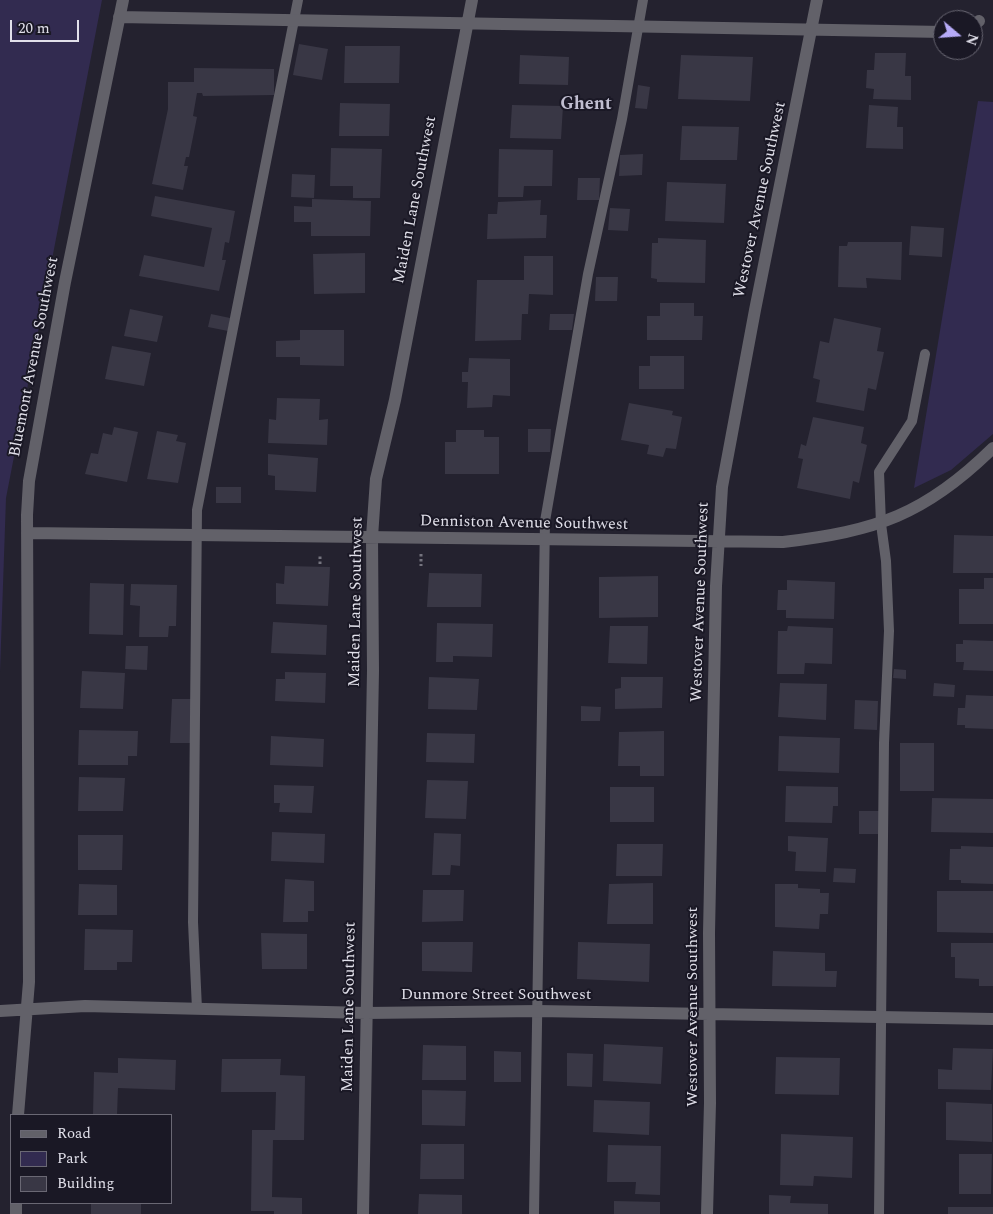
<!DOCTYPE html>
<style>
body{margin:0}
#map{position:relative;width:993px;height:1214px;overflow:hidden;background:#24222f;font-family:Spectral,serif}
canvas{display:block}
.legend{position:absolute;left:10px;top:1114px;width:162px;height:90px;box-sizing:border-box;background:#1a1825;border:1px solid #6a6874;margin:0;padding:6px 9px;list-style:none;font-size:15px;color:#e1e0ea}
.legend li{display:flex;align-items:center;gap:10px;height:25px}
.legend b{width:25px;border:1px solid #6a6874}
.north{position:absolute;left:933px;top:10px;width:50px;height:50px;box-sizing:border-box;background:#1a1825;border:1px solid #6a6874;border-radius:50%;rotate:108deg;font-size:14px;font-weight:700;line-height:20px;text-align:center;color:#e1e0ea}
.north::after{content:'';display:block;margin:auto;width:18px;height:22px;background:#b7abf8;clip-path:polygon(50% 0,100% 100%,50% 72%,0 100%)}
.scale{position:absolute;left:10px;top:20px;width:69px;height:22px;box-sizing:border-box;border:2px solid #e1e0ea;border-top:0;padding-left:6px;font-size:15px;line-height:18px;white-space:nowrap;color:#e1e0ea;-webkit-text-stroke:4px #1a1825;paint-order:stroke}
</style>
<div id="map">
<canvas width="993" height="1214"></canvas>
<ul class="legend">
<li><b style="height:6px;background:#626169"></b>Road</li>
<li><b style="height:14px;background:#322b50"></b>Park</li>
<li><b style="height:14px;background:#393745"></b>Building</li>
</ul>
<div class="north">N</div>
<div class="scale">20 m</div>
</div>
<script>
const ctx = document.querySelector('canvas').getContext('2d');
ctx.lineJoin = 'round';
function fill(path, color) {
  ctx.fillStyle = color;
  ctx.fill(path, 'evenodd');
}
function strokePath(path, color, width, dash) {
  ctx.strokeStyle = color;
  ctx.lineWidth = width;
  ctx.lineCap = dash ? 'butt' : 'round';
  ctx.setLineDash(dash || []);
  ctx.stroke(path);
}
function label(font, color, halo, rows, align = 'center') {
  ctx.font = font + ' Spectral,serif';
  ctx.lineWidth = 4;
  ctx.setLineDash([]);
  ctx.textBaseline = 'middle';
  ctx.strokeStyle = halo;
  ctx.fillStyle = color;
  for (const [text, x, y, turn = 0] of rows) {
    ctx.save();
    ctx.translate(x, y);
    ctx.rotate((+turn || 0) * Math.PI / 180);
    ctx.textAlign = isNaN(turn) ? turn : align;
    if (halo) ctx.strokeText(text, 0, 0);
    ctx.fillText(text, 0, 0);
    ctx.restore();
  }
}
const green = new Path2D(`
 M 0,0 L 102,0 L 6,498 L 0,672 Z
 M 978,101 L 993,102 L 993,434 L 951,470 L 914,488 Z`);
const building = new Path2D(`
 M 299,44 L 328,49 L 322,80 L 293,75 Z
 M 345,46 L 400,46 L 399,83 L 344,83 Z
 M 875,53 L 906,53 L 905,76 L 911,76 L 911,100 L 873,99 L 874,89 L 866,88 L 867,70 L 874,70 Z
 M 520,55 L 569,57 L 568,85 L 519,84 Z
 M 681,55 L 753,57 L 750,101 L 678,99 Z
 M 194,68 L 274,69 L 274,95 L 203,96 L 202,93 L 197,93 L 193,116 L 197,117 L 189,157 L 186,157 L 184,166 L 188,166 L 183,190 L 152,184 L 168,109 L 168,82 L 194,82 Z
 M 638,85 L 650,87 L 647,109 L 635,108 Z
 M 340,103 L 390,104 L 389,136 L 339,136 Z
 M 512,105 L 563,106 L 561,139 L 510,138 Z
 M 869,105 L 898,107 L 897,127 L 903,127 L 903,149 L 866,148 Z
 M 682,126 L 739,127 L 737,160 L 680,160 Z
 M 331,148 L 382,149 L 380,198 L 353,198 L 353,186 L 330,186 Z
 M 499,149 L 553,150 L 552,186 L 524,186 L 523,197 L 498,197 Z
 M 643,154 L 642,175 L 619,176 L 620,155 Z
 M 292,174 L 315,175 L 314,198 L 291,197 Z
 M 578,178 L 600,178 L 599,200 L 577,200 Z
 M 667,182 L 726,184 L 724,223 L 665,221 Z
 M 155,196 L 235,211 L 229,243 L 225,242 L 222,260 L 226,260 L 219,291 L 139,276 L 144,255 L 204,267 L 212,228 L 151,216 Z
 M 312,199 L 371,201 L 370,236 L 311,236 L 311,222 L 294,222 L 294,206 L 312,207 Z
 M 541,200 L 540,215 L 547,215 L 546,238 L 487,239 L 488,214 L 497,214 L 498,202 Z
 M 610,208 L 630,209 L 628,231 L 608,230 Z
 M 911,226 L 944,228 L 942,257 L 909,255 Z
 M 658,238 L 706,240 L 705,283 L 657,282 L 657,279 L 651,278 L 652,243 L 658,243 Z
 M 848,242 L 902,242 L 901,280 L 866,278 L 867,288 L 838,287 L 839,246 L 847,246 Z
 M 365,253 L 365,293 L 314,294 L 313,254 Z
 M 524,256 L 553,256 L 553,295 L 529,294 L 528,314 L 522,314 L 521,340 L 475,341 L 477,280 L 524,280 Z
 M 596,277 L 618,277 L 617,301 L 595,301 Z
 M 660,303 L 694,303 L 694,316 L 703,316 L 702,340 L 647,340 L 647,316 L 660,316 Z
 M 130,309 L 163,316 L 157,342 L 124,336 Z
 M 211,314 L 230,318 L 228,331 L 208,327 Z
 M 550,314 L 574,314 L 572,330 L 549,330 Z
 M 834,318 L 881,328 L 877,351 L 884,352 L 876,390 L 868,388 L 864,411 L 816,402 L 820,380 L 813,378 L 820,341 L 829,343 Z
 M 300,330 L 344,330 L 344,366 L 300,365 L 300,357 L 276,357 L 276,341 L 300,340 Z
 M 112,346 L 151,353 L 144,386 L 105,379 Z
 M 650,356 L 684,356 L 684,389 L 639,389 L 639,366 L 650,366 Z
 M 469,358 L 510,359 L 510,396 L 493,395 L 492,407 L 467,408 L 468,382 L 462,382 L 462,372 L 468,372 Z
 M 277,398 L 320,399 L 319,420 L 328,419 L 327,445 L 268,443 L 269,419 L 276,420 Z
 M 629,403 L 673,411 L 672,415 L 682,417 L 676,449 L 666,448 L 663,457 L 647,454 L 649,445 L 621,440 Z
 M 813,417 L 864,427 L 861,443 L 867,445 L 859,483 L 853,481 L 850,499 L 797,488 L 803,459 L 798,458 L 801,444 L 806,446 Z
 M 114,427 L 138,432 L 127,482 L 85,474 L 91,453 L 98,454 L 103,433 L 112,435 Z
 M 528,429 L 551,429 L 550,452 L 528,452 Z
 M 456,430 L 484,430 L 484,437 L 499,437 L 499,474 L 445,474 L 445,442 L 456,442 Z
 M 157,431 L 178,435 L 176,441 L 186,443 L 178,483 L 147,479 Z
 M 268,454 L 318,458 L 316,492 L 275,490 L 275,476 L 268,475 Z
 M 216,487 L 241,487 L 241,503 L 216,503 Z
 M 954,535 L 993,536 L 993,573 L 953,573 Z
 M 285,566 L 330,567 L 328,606 L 276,604 L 276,583 L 284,584 Z
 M 429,573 L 482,574 L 481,607 L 427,607 Z
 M 658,576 L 658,617 L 599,618 L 599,577 Z
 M 984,578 L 993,578 L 993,624 L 959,624 L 959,589 L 984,589 Z
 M 787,580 L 835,582 L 834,619 L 786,618 L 786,610 L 777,610 L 778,590 L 787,590 Z
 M 90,583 L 124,584 L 123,635 L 89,634 Z
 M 131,584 L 177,585 L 176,626 L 169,626 L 168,637 L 139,637 L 140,606 L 130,605 Z
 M 273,622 L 327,625 L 326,655 L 271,653 Z
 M 437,623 L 493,624 L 492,657 L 453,656 L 453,662 L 436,662 Z
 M 610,626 L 648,626 L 647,664 L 608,663 Z
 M 788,626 L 833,628 L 832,664 L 805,663 L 804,674 L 777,674 L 778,631 L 787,631 Z
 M 963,640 L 993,641 L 993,671 L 963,670 L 964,662 L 956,662 L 956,644 L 963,644 Z
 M 126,646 L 148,646 L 147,670 L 125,669 Z
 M 894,669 L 906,670 L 906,679 L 893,678 Z
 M 82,671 L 125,673 L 123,709 L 80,708 Z
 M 285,672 L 326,673 L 325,703 L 275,701 L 276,679 L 285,679 Z
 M 429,677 L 479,679 L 477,710 L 428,709 Z
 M 621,677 L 663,677 L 662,708 L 615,709 L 615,689 L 621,688 Z
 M 780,683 L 827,684 L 826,720 L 778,717 Z
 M 934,683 L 955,685 L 954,697 L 933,696 Z
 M 966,695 L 993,696 L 993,729 L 965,728 L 965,725 L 957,725 L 958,708 L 965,708 Z
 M 172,699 L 192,699 L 191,743 L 170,743 Z
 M 855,700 L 878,701 L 877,730 L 854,729 Z
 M 581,706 L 601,707 L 600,721 L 581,721 Z
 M 79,730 L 138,731 L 137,756 L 128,756 L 128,765 L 78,765 Z
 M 664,731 L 664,776 L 640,776 L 640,766 L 618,766 L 619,732 Z
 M 427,733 L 475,734 L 474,763 L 426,762 Z
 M 271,736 L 324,739 L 323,767 L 270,765 Z
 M 779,736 L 840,738 L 839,773 L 778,771 Z
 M 900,743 L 934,743 L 934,791 L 900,791 Z
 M 79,777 L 125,778 L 123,811 L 78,811 Z
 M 427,780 L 468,781 L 466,819 L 425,818 Z
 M 274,785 L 314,786 L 312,813 L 279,812 L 280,803 L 274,803 Z
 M 786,786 L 838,787 L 838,806 L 833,806 L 832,823 L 785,822 Z
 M 610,787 L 654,787 L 654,822 L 610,822 Z
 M 932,798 L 993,799 L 993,833 L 931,832 Z
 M 859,811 L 881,811 L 881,834 L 859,834 Z
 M 272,832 L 325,834 L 324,863 L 271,861 Z
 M 434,833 L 461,834 L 460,866 L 451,865 L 450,875 L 432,875 Z
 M 78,835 L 123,835 L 122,870 L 78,870 Z
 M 788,836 L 828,838 L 826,872 L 795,871 L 796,852 L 788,851 Z
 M 617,844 L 663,844 L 662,876 L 616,876 Z
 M 961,846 L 993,847 L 993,884 L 961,883 L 961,880 L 949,880 L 950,849 L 961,849 Z
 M 834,868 L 856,869 L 855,883 L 833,882 Z
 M 285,879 L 314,881 L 314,911 L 308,911 L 308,922 L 283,922 Z
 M 653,883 L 653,924 L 607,924 L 609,884 Z
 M 79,884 L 117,885 L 117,915 L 78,915 Z
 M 775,884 L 798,884 L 798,888 L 820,889 L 820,893 L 829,893 L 828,914 L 820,914 L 819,929 L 775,927 Z
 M 423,890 L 464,890 L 463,921 L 422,922 Z
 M 937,891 L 993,891 L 993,933 L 937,932 Z
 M 85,929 L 133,930 L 132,962 L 117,962 L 117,970 L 84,970 Z
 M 261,933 L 307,934 L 307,969 L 262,969 Z
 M 422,942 L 473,942 L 472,972 L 422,971 Z
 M 578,942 L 650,944 L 649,982 L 577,979 Z
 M 951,943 L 993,943 L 993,986 L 979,986 L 979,979 L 955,978 L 955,957 L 951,957 Z
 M 773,951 L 825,953 L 825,971 L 837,971 L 836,987 L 772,986 Z
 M 604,1044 L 663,1047 L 661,1084 L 603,1081 Z
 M 423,1045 L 466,1046 L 466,1080 L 422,1080 Z
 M 953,1048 L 993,1049 L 991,1090 L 938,1089 L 938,1069 L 952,1070 Z
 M 494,1051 L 521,1052 L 521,1082 L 494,1082 Z
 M 567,1053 L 593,1054 L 592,1087 L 567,1086 Z
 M 776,1057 L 840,1058 L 839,1095 L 775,1094 Z
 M 118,1058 L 176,1060 L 175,1090 L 118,1088 L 117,1115 L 93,1115 L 94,1072 L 118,1073 Z
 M 222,1059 L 281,1059 L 280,1075 L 305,1076 L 304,1140 L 273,1140 L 272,1197 L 302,1198 L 302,1214 L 274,1214 L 274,1211 L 251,1211 L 252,1130 L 275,1130 L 276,1092 L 221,1092 Z
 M 422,1090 L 466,1091 L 465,1126 L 422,1125 Z
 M 594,1100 L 650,1102 L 649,1135 L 593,1132 Z
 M 946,1102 L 992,1104 L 992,1142 L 946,1140 Z
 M 781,1134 L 853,1137 L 852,1178 L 814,1176 L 813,1186 L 780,1185 Z
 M 421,1144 L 464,1144 L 464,1179 L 420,1179 Z
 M 608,1145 L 661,1146 L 660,1195 L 635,1194 L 636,1182 L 607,1182 Z
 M 959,1154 L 992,1154 L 991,1194 L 959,1194 Z
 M 419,1194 L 462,1195 L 462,1214 L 418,1214 Z
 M 769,1195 L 791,1196 L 790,1203 L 828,1204 L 828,1214 L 769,1214 Z
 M 614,1201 L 660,1202 L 660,1214 L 614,1214 Z
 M 91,1203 L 141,1203 L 141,1214 L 91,1214 Z
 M 948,1207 L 993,1207 L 993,1214 L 948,1214 Z`);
const path = new Path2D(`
 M 424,522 L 426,513
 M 421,554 L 421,566
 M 320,564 L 320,554`);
const service = new Path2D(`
 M 197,1009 L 193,922 L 197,510 L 298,0
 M 534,1214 L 545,521 L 588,274 L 622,119 L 643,0
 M 879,1214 L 884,743 L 889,631 L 886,561 L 881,524 L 879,472 L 912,421 L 925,354`);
const minor = new Path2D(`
 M 119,17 L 943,32
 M 973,26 L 979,21
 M 27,533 L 783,542 C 876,531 925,515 993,448
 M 0,1011 L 85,1006 L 366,1013 L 538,1011 L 993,1019
 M 18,1115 L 29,982 L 27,515 L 29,481 L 65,282 L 123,0
 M 16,1214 L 16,1203
 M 363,1214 L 373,671 L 372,537 L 376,479 L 395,400 L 472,0
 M 707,1214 L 710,1103 L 709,933 L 716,586 L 722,487 L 755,310 L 817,0`);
const streetNames = [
 ["Maiden Lane Southwest",416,200,-79],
 ["Westover Avenue Southwest",761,200,-78],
 ["Bluemont Avenue Southwest",35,357,-79],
 ["Denniston Avenue Southwest",524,524,1],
 ["Maiden Lane Southwest",357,602,-89],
 ["Westover Avenue Southwest",701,602,-88],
 ["Dunmore Street Southwest",496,996],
 ["Maiden Lane Southwest",350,1007,-89],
 ["Westover Avenue Southwest",694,1007,-90]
];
const neighbourhoodNames = [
 ["Ghent",586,105]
];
fill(green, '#322b50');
fill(building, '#393745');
strokePath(path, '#75747f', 3, [2.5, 2.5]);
strokePath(service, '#626169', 10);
strokePath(minor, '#626169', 12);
label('16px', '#e1e0ea', '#1a1825', streetNames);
label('bold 18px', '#c0bed0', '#1a1825', neighbourhoodNames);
</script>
